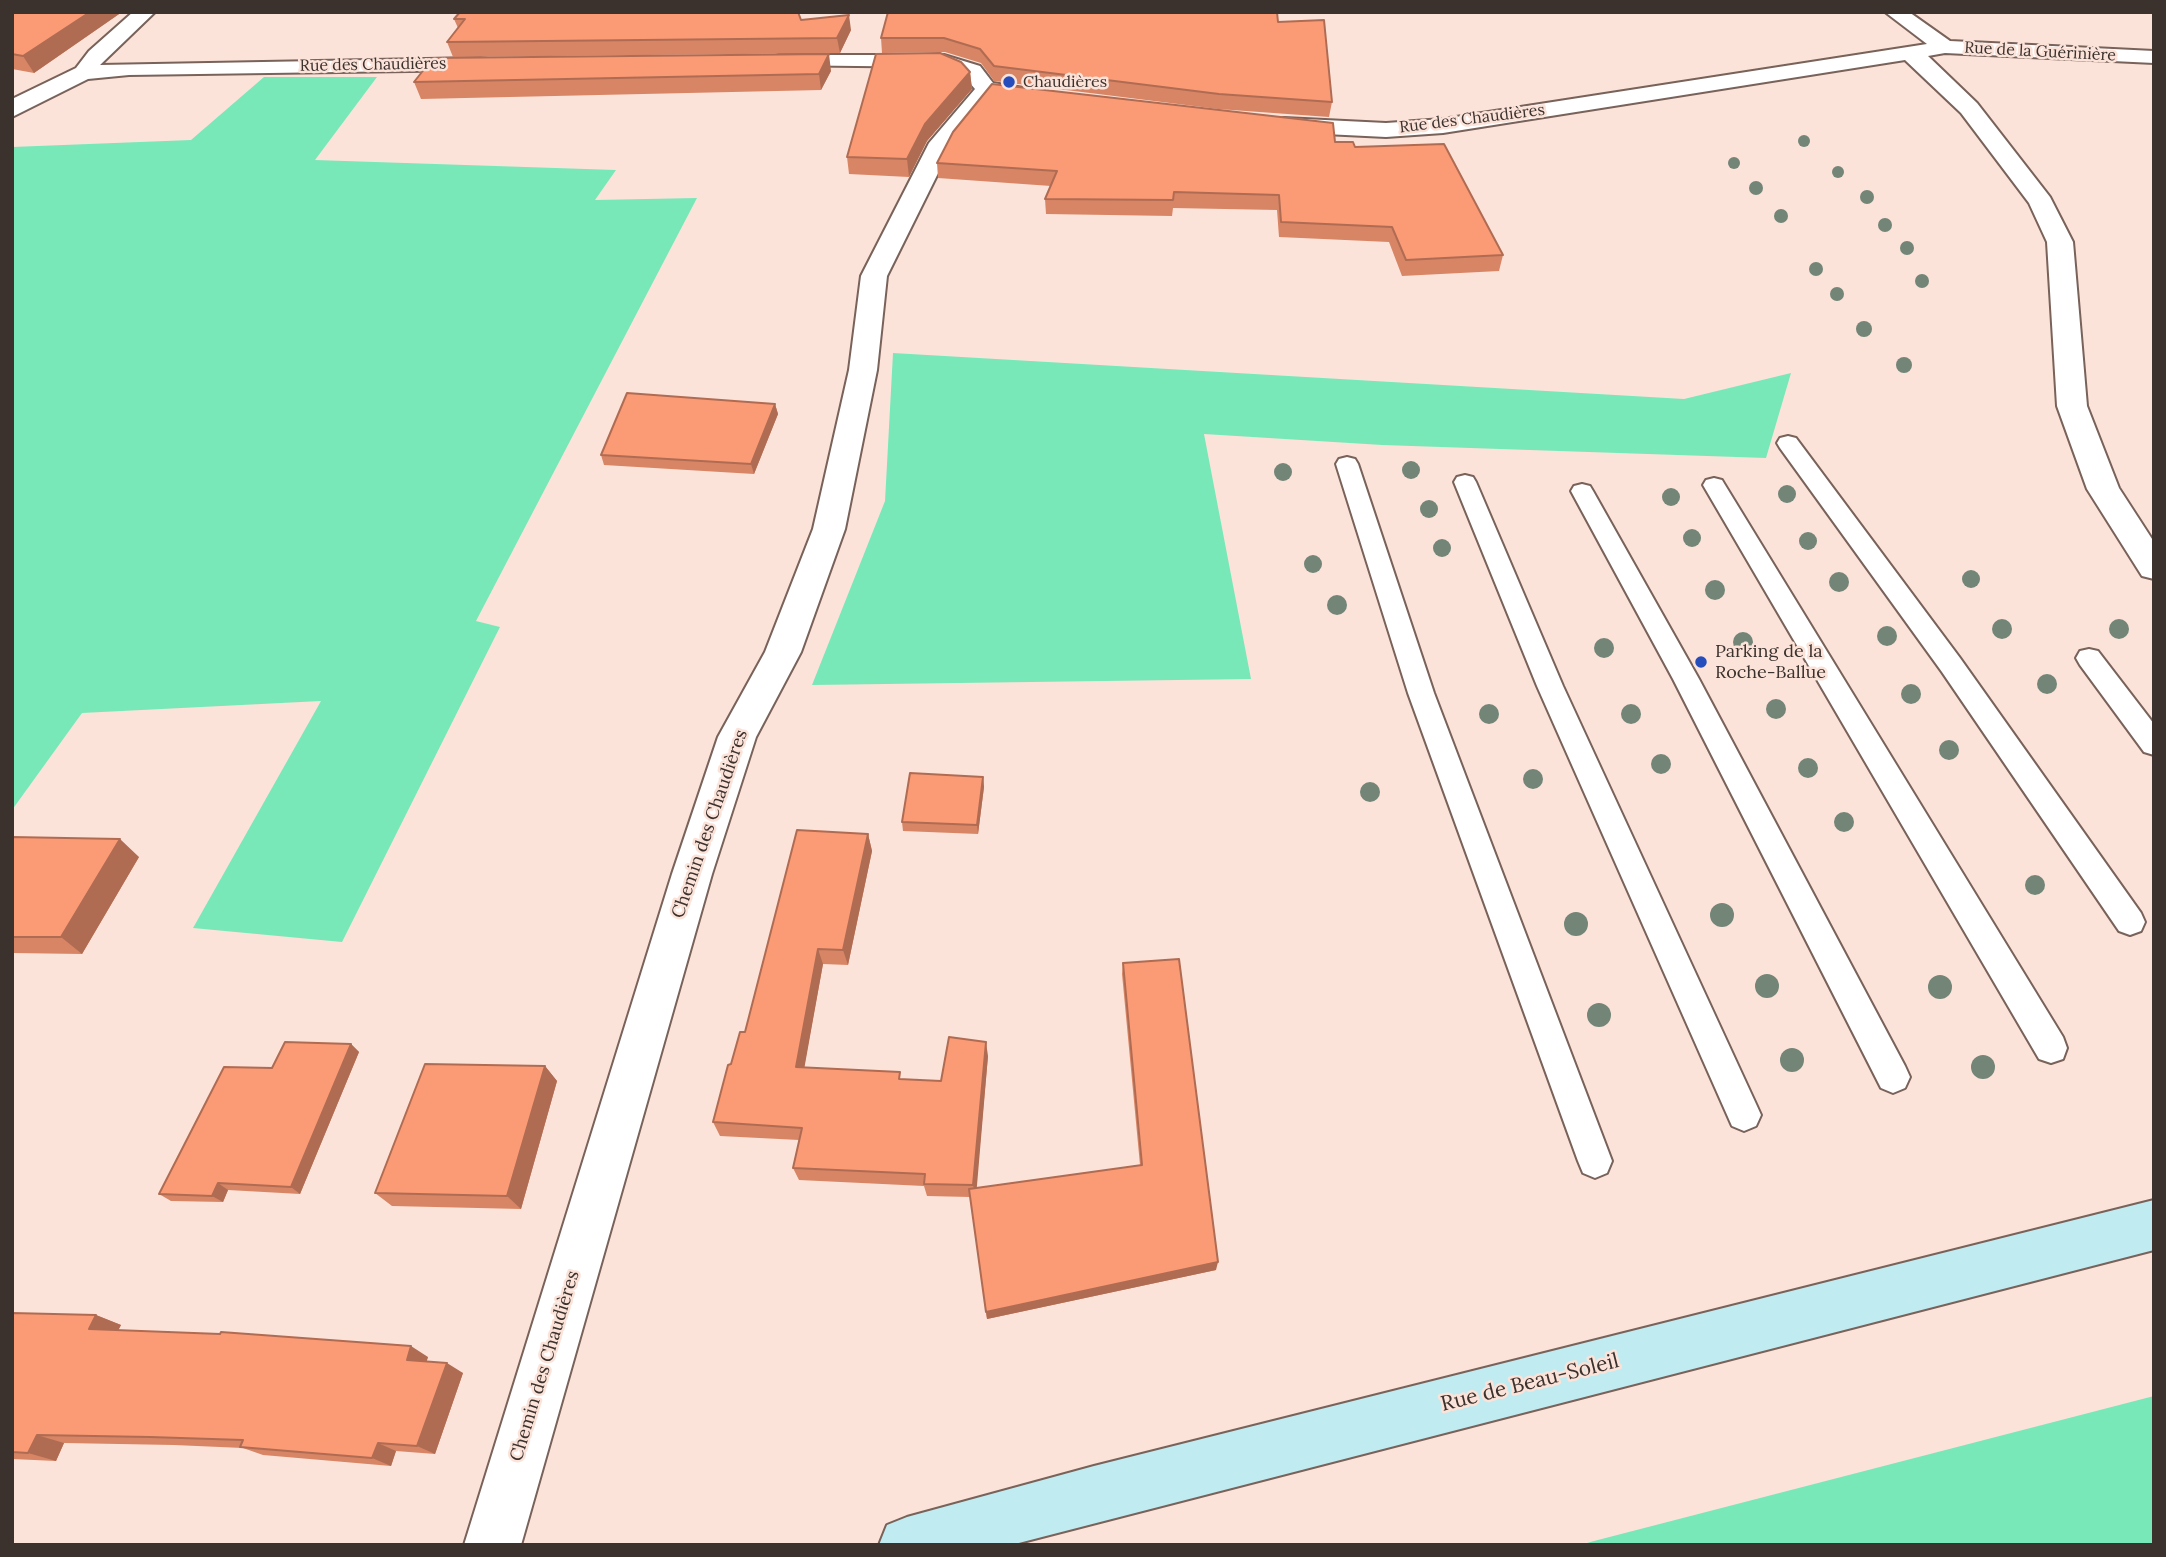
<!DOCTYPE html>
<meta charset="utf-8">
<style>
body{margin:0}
#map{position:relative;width:2166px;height:1557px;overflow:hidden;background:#fce3d9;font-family:Lora,serif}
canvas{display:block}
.frame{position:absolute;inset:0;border:14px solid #3b312d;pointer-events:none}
</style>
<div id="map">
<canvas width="2166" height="1557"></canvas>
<div class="frame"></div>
</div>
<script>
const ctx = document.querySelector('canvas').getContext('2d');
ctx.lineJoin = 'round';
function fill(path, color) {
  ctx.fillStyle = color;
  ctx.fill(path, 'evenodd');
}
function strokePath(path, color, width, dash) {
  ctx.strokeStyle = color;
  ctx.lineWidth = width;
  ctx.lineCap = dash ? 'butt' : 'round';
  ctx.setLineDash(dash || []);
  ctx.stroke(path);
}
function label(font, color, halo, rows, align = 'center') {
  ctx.font = font + ' Lora,serif';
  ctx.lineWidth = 5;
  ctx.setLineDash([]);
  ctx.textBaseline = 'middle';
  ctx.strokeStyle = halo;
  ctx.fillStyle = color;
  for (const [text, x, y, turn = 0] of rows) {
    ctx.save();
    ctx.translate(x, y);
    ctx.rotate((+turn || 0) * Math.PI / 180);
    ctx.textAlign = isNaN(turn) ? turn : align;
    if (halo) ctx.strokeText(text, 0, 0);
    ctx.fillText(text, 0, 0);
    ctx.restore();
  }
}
const green = new Path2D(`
 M 264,77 L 377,77 L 315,160 L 616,170 L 595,200 L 697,198 L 476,621 L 500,627 L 342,942 L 193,928 L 321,701 L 82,713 L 12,810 L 12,147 L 191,140 Z
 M 893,353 L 1684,399 L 1791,373 L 1766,458 L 1382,445 L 1204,434 L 1251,679 L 812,685 L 885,501 Z
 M 2154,1396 L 2154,1545 L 1580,1545 L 1594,1541 Z`);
const lane = new Path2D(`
 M 1788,436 L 1796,438 L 1960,658 L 2141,913 L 2145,922 L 2141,931 L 2130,935 L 2119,931 L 1942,672 L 1780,448 L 1777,443 L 1780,438 Z
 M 1347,457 L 1355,459 L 1358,464 L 1434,693 L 1612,1161 L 1607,1173 L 1595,1178 L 1583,1173 L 1578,1161 L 1408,693 L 1336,464 L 1339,459 Z
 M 1465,475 L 1473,477 L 1476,482 L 1563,686 L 1756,1104 L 1761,1115 L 1756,1126 L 1744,1131 L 1732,1126 L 1537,686 L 1454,482 L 1457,477 Z
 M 1714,478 L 1722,480 L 1725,485 L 2063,1037 L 2067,1048 L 2063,1059 L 2051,1063 L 2039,1059 L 1703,485 L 1706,480 Z
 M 1582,484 L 1590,486 L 1593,491 L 1699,679 L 1905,1066 L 1910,1077 L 1905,1088 L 1893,1093 L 1881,1088 L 1673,679 L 1571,491 L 1574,486 Z
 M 2089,649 L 2098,651 L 2154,724 L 2154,755 L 2144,752 L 2080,665 L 2076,658 L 2080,651 Z`);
const street = new Path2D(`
 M 133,12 L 155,12 L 100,65 L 480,58 L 488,59 L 491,64 L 488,69 L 480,70 L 129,75 L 88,79 L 12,117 L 12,99 L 76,68 L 89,51 Z
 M 1885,12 L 1909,12 L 1950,41 L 2154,51 L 2154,63 L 1945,53 L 1928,56 L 1977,103 L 2050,197 L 2073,242 L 2087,406 L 2119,488 L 2154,542 L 2154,579 L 2142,576 L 2087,489 L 2057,406 L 2047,242 L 2029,203 L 1961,113 L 1905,60 L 1443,133 L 1386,137 L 1284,132 L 1276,130 L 1273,125 L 1276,120 L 1284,118 L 1386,123 L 1443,119 L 1927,44 Z
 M 779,55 L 944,55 L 980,66 L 993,83 L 1048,92 L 1051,97 L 1048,102 L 1040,104 L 991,96 L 952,145 L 887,276 L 877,370 L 845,529 L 801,652 L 756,737 L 712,874 L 521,1545 L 464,1545 L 672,874 L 718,737 L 765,652 L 813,529 L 849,370 L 861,276 L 929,143 L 975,89 L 964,76 L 942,67 L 772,65 L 768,61 L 772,57 Z`);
const secondary = new Path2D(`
 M 2154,1200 L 2154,1250 L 1011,1545 L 879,1545 L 887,1525 L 907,1517 L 1094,1466 Z`);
const trees = [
 [1804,141,6],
 [1734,163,6],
 [1838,172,6],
 [1756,188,7],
 [1867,197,7],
 [1781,216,7],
 [1885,225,7],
 [1907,248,7],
 [1816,269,7],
 [1922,281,7],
 [1837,294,7],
 [1864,329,8],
 [1904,365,8],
 [1411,470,9],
 [1283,472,9],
 [1787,494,9],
 [1671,497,9],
 [1429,509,9],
 [1692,538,9],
 [1808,541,9],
 [1442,548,9],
 [1313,564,9],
 [1971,579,9],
 [1839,582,10],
 [1715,590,10],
 [1337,605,10],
 [2002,629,10],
 [2119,629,10],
 [1887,636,10],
 [1743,642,10],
 [1604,648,10],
 [2047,684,10],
 [1911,694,10],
 [1776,709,10],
 [1489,714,10],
 [1631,714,10],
 [1949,750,10],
 [1661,764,10],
 [1808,768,10],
 [1533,779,10],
 [1370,792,10],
 [1844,822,10],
 [2035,885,10],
 [1722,915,12],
 [1576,924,12],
 [1767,986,12],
 [1940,987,12],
 [1599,1015,12],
 [1792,1060,12],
 [1983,1067,12]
];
const wall = new Path2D(`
 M 12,12 L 122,12 L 34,73 L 12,69 Z
 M 454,19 L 801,20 L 851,30 L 840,53 L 453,57 L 447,42 L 458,28 Z
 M 1278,22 L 1332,102 L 1329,117 L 1218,109 L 994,81 L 981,63 L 945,52 L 882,53 L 881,38 Z
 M 831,71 L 821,90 L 421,99 L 414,82 Z
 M 970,72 L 972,89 L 927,141 L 909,177 L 849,174 L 847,157 Z
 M 1335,142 L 1355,147 L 1503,255 L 1499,271 L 1402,276 L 1389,242 L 1279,237 L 1277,210 L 1173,208 L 1172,216 L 1046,214 L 1045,199 L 1051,186 L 938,178 L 937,163 Z
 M 775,404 L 778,414 L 754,474 L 604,465 L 601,455 Z
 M 983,777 L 984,787 L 978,834 L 903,831 L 902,822 Z
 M 868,834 L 872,851 L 848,965 L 823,964 L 804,1067 L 902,1079 L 941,1081 L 988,1056 L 976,1188 L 1140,1165 L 1122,974 L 1123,963 L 1216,1270 L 987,1319 L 970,1197 L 927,1196 L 924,1186 L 799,1180 L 793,1168 L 799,1140 L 720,1136 L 713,1122 L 731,1064 Z
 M 12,837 L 139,857 L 82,954 L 12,953 Z
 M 351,1044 L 359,1052 L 300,1194 L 228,1190 L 223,1202 L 171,1201 L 159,1194 L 272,1068 Z
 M 545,1066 L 557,1081 L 521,1209 L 392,1206 L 375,1193 Z
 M 12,1313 L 96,1315 L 121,1325 L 118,1330 L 428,1357 L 426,1362 L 463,1373 L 435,1454 L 396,1451 L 391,1466 L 263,1455 L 243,1448 L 174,1445 L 64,1443 L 56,1461 L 12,1459 Z`);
const shadedWall = new Path2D(`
 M 90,12 L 122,12 L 34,73 L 23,56 Z
 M 849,15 L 851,30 L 840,53 L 837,38 Z
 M 829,54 L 831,71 L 821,90 L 819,74 Z
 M 970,72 L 972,89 L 927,141 L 909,177 L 907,159 L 925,124 Z
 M 775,404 L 778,414 L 754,474 L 751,464 Z
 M 983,777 L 984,787 L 978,834 L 977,825 Z
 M 868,834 L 872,851 L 848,965 L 843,950 Z
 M 120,839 L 139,857 L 82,954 L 61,937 Z
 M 818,949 L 823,964 L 802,1081 L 796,1067 Z
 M 986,1042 L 988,1056 L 976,1197 L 973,1185 Z
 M 351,1044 L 359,1052 L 300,1194 L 291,1187 Z
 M 545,1066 L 557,1081 L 521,1209 L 507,1196 Z
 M 218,1183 L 228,1190 L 223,1202 L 212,1196 Z
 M 1218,1262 L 1216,1270 L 987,1319 L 986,1312 Z
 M 96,1315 L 121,1325 L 114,1339 L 89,1329 Z
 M 411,1346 L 428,1357 L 424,1370 L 407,1360 Z
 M 447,1363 L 463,1373 L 435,1454 L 417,1446 Z
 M 37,1435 L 64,1443 L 56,1461 L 28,1453 Z
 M 378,1443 L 396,1451 L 391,1466 L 372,1458 Z`);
const building = new Path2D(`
 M 12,12 L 90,12 L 23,56 L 12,54 Z
 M 460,12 L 798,12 L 801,20 L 849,15 L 837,38 L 447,42 L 465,19 L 454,19 Z
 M 888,12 L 1277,12 L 1278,22 L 1324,20 L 1332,102 L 1219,94 L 994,66 L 980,49 L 944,38 L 881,38 Z
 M 940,53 L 961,62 L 970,72 L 925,124 L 907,159 L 847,157 L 876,54 Z
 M 829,54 L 819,74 L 414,82 L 433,58 Z
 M 992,84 L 1333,123 L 1335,142 L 1353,142 L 1355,147 L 1444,144 L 1503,255 L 1406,260 L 1392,227 L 1281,222 L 1279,195 L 1174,192 L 1173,200 L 1045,199 L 1057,171 L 937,163 L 953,132 Z
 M 627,393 L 775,404 L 751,464 L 601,455 Z
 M 910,773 L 983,777 L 977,825 L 902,822 Z
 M 797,830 L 868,834 L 843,950 L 818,949 L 796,1067 L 900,1072 L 899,1079 L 941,1081 L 949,1037 L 986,1042 L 973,1185 L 924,1184 L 925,1174 L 793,1168 L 802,1128 L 713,1122 L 728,1065 L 731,1064 L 740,1032 L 745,1032 Z
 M 12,837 L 120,839 L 61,937 L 12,937 Z
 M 1179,959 L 1218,1262 L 986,1312 L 969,1189 L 1142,1165 L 1123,963 Z
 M 285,1042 L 351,1044 L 291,1187 L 218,1183 L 212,1196 L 159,1194 L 224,1067 L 272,1068 Z
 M 425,1064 L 545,1066 L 507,1196 L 375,1193 Z
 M 12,1313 L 96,1315 L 89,1329 L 220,1334 L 221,1332 L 411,1346 L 407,1360 L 447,1363 L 417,1446 L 378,1443 L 372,1458 L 240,1447 L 243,1440 L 150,1437 L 37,1435 L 28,1453 L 12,1452 Z`);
const markers = [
 [1009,82,7,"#254ebc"],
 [1701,662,7,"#254ebc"]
];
const farStreetnames = [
 ["Rue de la Guérinière",2040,52,3],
 ["Rue des Chaudières",373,65,-1],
 ["Rue des Chaudières",1472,119,-7]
];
const farPoinames = [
 ["Chaudières",1023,82]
];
const poiNames = [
 ["Parking de la",1715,652],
 ["Roche-Ballue",1715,673]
];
const streetNames = [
 ["Chemin des Chaudières",710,824,-71],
 ["Chemin des Chaudières",545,1366,-73]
];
const nearStreetnames = [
 ["Rue de Beau-Soleil",1530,1383,-14]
];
fill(green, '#78e8b9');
strokePath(lane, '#78625a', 4);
strokePath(street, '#78625a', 4);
strokePath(secondary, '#78625a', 4);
fill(lane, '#fff');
fill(street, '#fff');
fill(secondary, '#c0ecf1');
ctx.fillStyle = '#728577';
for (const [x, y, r] of trees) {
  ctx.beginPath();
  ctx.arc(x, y, r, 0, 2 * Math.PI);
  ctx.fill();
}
fill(wall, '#d88565');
fill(shadedWall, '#b06c53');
fill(building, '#fb9b76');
strokePath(building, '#b06c53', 2);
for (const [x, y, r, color] of markers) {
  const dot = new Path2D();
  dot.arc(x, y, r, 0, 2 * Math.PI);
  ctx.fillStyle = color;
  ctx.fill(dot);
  strokePath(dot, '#fce3d9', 2.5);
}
label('16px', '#3b312d', '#fce3d9', farStreetnames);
label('16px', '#3b312d', '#fce3d9', farPoinames, 'left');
label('18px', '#3b312d', '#fce3d9', poiNames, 'left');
label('18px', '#3b312d', '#fce3d9', streetNames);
label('21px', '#3b312d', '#fce3d9', nearStreetnames);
</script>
